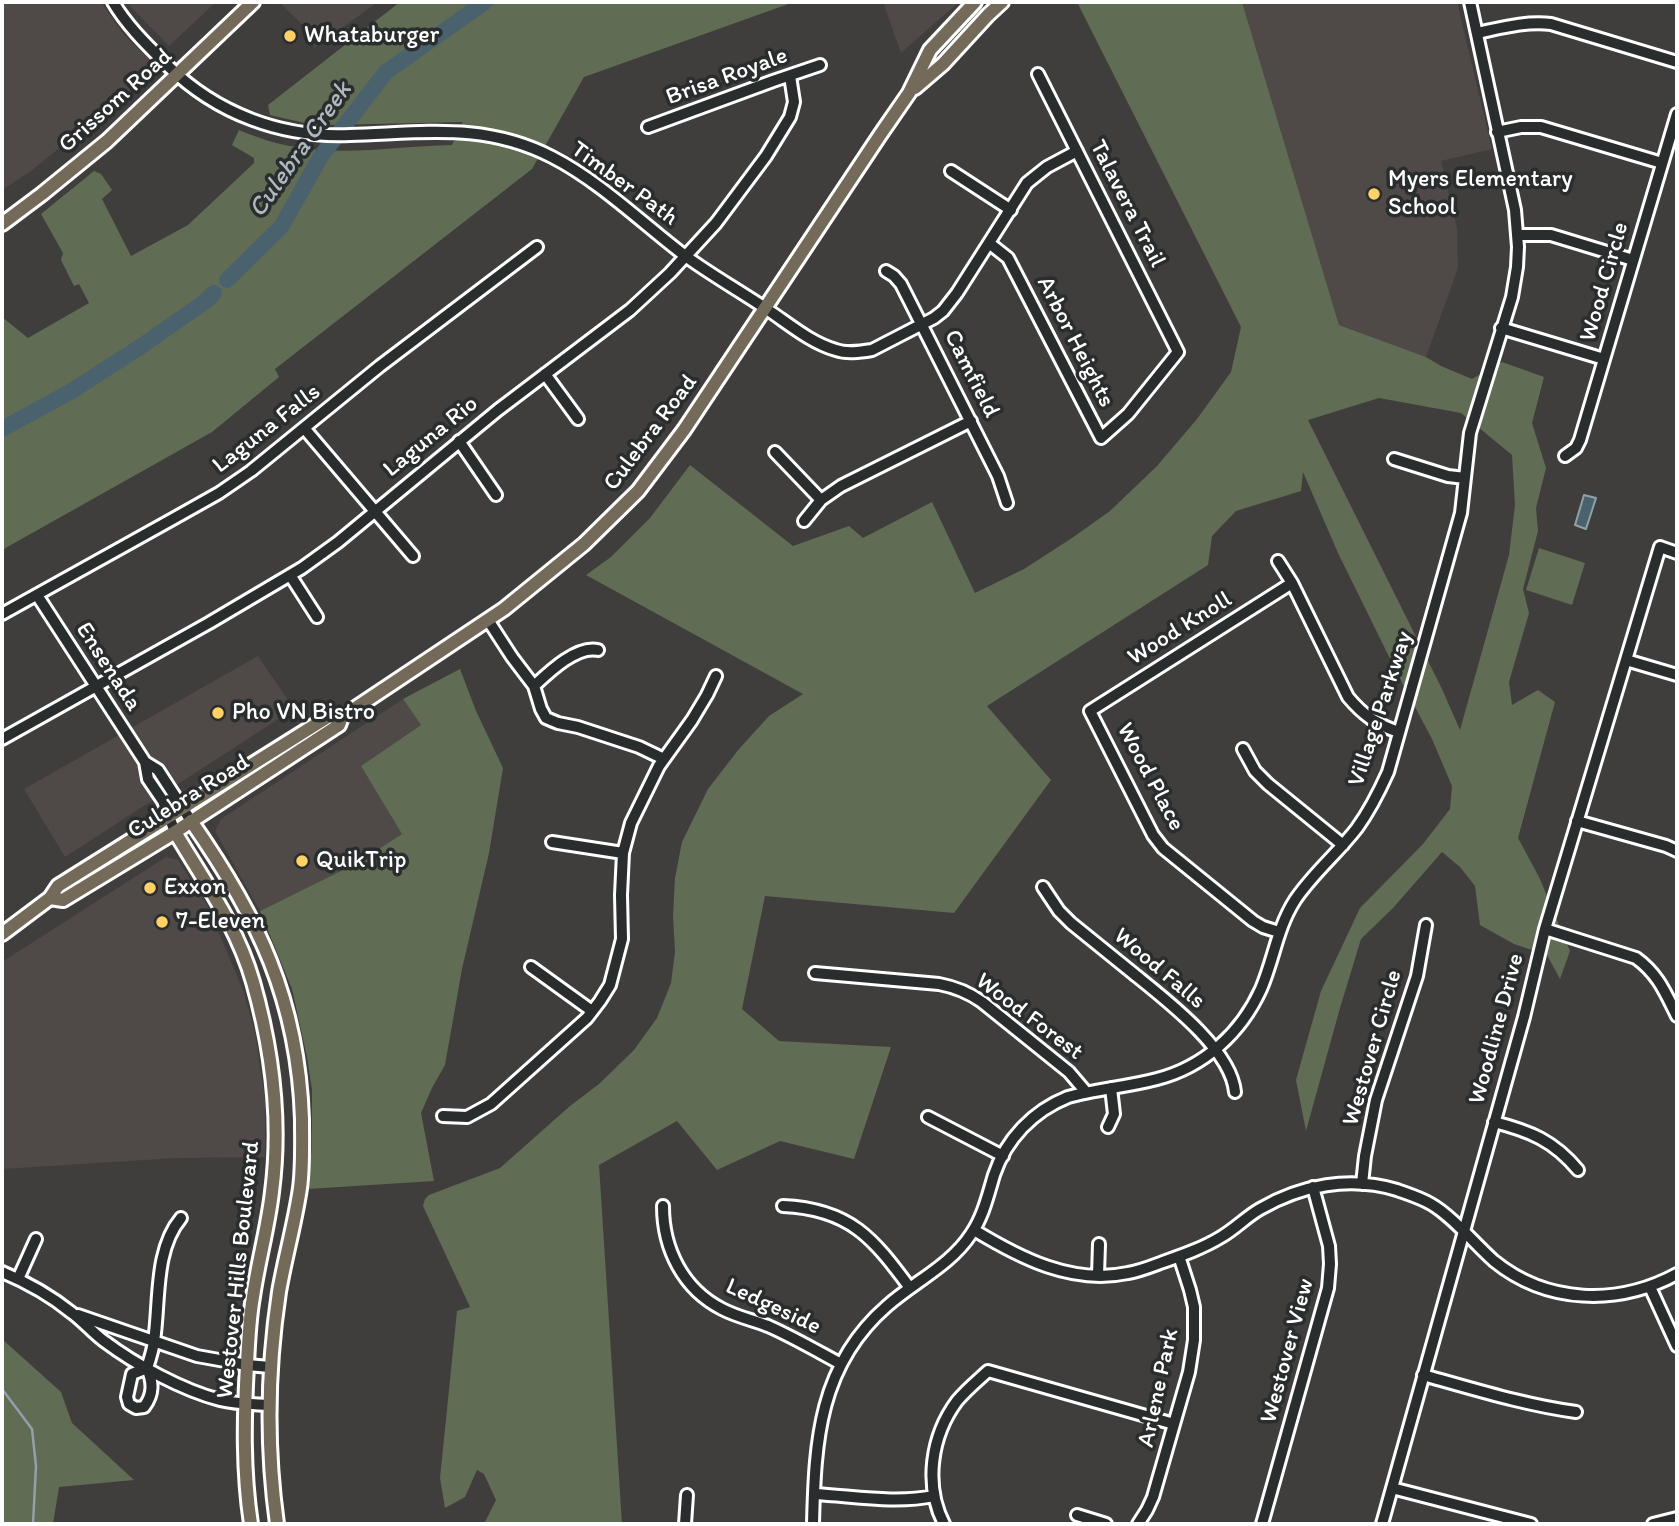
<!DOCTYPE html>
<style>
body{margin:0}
#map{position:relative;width:1679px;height:1526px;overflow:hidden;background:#403e3d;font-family:Itim,sans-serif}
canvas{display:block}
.frame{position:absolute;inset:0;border:4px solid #fff;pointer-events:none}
</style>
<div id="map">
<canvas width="1679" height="1526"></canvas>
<div class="frame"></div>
</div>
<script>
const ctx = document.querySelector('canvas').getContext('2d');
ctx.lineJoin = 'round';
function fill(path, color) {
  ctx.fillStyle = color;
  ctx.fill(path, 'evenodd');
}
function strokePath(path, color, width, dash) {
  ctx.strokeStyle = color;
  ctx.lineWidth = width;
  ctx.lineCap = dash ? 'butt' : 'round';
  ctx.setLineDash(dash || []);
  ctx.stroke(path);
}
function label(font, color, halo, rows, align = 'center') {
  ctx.font = font + ' Itim,sans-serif';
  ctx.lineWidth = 7;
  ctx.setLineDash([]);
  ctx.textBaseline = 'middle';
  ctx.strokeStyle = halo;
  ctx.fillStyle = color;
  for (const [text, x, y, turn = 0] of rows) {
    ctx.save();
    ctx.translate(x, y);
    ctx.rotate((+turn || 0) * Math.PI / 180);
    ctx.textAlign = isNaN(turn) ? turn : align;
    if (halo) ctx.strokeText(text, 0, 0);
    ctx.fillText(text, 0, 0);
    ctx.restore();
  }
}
const built = new Path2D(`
 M 2,2 L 101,2 L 124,35 L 151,61 L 151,74 L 31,171 L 2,190 Z
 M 126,2 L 216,2 L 169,46 Z
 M 283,2 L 378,2 L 314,48 L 316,41 L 313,35 L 281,4 Z
 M 883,2 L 959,2 L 901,53 Z
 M 1242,2 L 1457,2 L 1492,149 L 1441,161 L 1457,228 L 1458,268 L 1426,357 L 1339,325 Z
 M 258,656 L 294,709 L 65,857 L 24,789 Z
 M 403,699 L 421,725 L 361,766 L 403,834 L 357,863 L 260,911 L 215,831 L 221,819 Z
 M 166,857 L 178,860 L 207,905 L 243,990 L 255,1032 L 265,1099 L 265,1157 L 176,1158 L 2,1169 L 2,962 Z`);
const green = new Path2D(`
 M 400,2 L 794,2 L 584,77 L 532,169 L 275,369 L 279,377 L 212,432 L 2,550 L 2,317 L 28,338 L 89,303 L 79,284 L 74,286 L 61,260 L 63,253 L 41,214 L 94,171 L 101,174 L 112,190 L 102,199 L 131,256 L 188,225 L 254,163 L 254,158 L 232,145 L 239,130 C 258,138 276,144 296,147 C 347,156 401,146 452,145 L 463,122 L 329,125 L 309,124 L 270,115 L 268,105 Z
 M 1077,2 L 1242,2 L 1339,325 L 1426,357 L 1441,366 L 1472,379 L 1502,362 L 1544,377 L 1532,423 L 1546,468 L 1536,508 L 1538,531 L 1523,589 L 1529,613 L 1509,682 L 1512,705 L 1538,690 L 1555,702 L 1518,838 L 1539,877 L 1570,951 L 1560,979 L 1547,955 L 1514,944 L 1480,925 L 1475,886 L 1460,867 L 1442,852 L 1393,908 L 1361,939 L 1340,1008 L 1306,1131 L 1296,1080 L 1321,991 L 1360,908 L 1423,844 L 1450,809 L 1452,786 L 1432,739 L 1399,677 L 1338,553 L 1303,472 L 1301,491 L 1236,511 L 1212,536 L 1208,565 L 987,706 L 1051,780 L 954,913 L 765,896 L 742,1009 L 779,1041 L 891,1047 L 854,1159 L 780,1141 L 717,1170 L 677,1121 L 599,1165 L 622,1524 L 484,1524 L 496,1500 L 484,1474 L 477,1470 L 465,1497 L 445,1508 L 440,1478 L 457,1311 L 470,1307 L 423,1206 L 425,1199 L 429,1195 L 500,1168 L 570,1106 L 599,1084 L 634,1050 L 657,1018 L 671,983 L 675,952 L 673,916 L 675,878 L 682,842 L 708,789 L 739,749 L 769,716 L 803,694 L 586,575 L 611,557 L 650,518 L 690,465 L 793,546 L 849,526 L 863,538 L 932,502 L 975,593 L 1024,569 L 1072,538 L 1110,511 L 1157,466 L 1197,419 L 1231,372 L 1241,327 ZM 1379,398 L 1461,413 L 1512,455 L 1515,505 L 1509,555 L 1460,730 L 1442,689 L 1308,420 Z
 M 1539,548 L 1585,563 L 1572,605 L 1526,590 Z
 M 460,669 L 476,711 L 503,768 L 489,853 L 462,969 L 445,1065 L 432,1088 L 421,1113 L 434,1181 L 307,1189 L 312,1148 L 312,1090 L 307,1057 L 292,989 L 260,911 L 357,863 L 402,834 L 361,766 L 421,725 L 403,699 Z
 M 2,1339 L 61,1392 L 72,1423 L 134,1480 L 59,1487 L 53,1524 L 2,1524 Z`);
const water = new Path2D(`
 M 1584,495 L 1596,498 L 1586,529 L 1575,525 Z`);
const stream = new Path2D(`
 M 2,1389 L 32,1429 L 36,1466 L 33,1524`);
const river = new Path2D(`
 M 227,280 L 281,227 L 321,156 L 386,72 L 485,2
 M 2,429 L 70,392 L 140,347 L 206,301 L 214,293`);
const minor = new Path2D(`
 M 113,2 C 127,26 148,46 168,66 C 217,114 282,138 350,135 C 423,133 484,122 552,157 C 599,181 642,223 684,255 C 711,275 740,291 768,310 C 789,324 811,343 836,350 C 847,354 860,352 872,350 L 934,318 L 943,311 L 957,293 L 1027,183 L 1047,167 L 1077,151
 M 1477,33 C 1501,28 1526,21 1551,24 L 1677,62
 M 648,127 L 773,81 L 820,65
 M 1497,132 L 1521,127 L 1541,127 L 1662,163
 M 951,171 L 1011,210
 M 1518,235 L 1551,235 L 1633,260
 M 989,243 L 1008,258 L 1101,438 L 1128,414 L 1178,352 L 1038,74
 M 886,271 L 894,276 L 901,284 L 998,476 L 1007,503
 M 1501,328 L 1604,359
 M 545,374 L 578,419
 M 304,428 L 413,556
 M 459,441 L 496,495
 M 775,452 L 821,500
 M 1565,456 L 1576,448 L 1580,440 L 1677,114
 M 1394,459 L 1448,476 L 1465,478
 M 804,521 L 821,500 L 841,486 L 971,421
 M 1278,561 L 1292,583 L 1348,697 C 1363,715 1377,725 1399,732
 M 290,575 L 317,617
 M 37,595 L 145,762 L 148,779 L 163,801 L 175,832
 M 2,614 L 171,520 L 219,493 L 251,471 L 380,366 L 537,247
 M 488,620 L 512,657 L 534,686 L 541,709 L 546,718 L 558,723 L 578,727 L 639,747 L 664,759
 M 1626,660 L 1677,675
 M 534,686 C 549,672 577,645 598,650
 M 2,739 L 209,623 L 302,568 L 338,542 L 498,410 L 630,310 L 670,273 L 716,223 L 766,156 L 790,117 L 794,102 L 790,76
 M 1243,749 L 1255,771 L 1268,784 L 1343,845
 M 145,762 L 158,770 L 191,821
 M 1577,821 L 1666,846 L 1677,851
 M 552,842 L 623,853
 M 1043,887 L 1059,911 L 1071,923 C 1092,940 1113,957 1134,974 C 1166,1000 1231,1049 1235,1092
 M 1545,929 L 1636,958 C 1658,974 1665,992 1677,1016
 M 1279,932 L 1263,927 L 1253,921 L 1163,848 L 1153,835 L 1090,711 L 1292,583
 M 531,967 L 592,1011
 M 815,973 L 939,984 C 955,987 968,992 982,1002 L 1069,1072 L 1086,1092
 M 443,1116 L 467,1117 L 491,1104 L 587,1018 L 600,1001 L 610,985 L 622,939 L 621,895 L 623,853 L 631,823 L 659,766 L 692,720 L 707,695 L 716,676
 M 928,1117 L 1003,1156
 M 1494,1122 C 1530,1131 1554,1141 1578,1170
 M 1108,1127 L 1114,1114 L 1111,1088
 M 1362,1184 L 1365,1156 L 1376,1100 L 1417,976 L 1426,925
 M 663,1206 C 663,1249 683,1289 722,1309 C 737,1317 753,1320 768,1326 C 793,1337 817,1351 841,1364
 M 783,1206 C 850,1209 873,1238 910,1288
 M 974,1230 C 1020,1258 1072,1285 1128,1273 C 1140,1271 1152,1266 1163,1262 C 1183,1255 1203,1248 1221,1237 C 1235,1229 1246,1217 1260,1209 C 1301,1185 1350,1176 1397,1190 C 1408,1194 1421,1198 1431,1204 C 1452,1216 1475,1244 1494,1261 C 1547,1304 1618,1306 1677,1274
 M 2,1272 C 26,1282 51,1296 72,1313 C 83,1321 93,1333 104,1341 C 136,1365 182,1390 220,1400 C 236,1404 252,1404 268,1405
 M 1098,1275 L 1099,1244
 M 18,1279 L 36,1239
 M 1650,1287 L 1677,1346
 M 78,1315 L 197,1356 L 247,1365 L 270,1367
 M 147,1368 C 150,1359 153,1350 154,1341 C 160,1302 154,1250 181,1218
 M 147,1368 C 153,1382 154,1394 144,1407 L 136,1408 L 129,1404 L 127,1397 L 132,1374 Z
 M 1423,1375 C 1474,1389 1524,1405 1576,1412
 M 1392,1488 L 1531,1524
 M 814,1494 C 854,1496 894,1504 934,1496
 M 1077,1515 L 1106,1524
 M 685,1524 L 687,1495
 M 813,1524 C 815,1441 819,1365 887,1306 C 914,1282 951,1265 971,1234 C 983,1217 988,1195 994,1175 C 1006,1139 1033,1111 1068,1097 C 1097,1089 1127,1087 1157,1079 C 1204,1067 1241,1033 1261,989 C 1274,959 1277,928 1295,900 C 1313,873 1338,853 1357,828 C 1370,810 1379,792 1388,772 L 1461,513 L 1470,433 L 1512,297 L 1517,267 L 1518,247 L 1515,210 L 1470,2
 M 944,1524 C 924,1485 931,1436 957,1401 C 966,1390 977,1381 988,1371 L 1174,1424
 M 1138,1524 L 1147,1510 L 1153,1497 L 1189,1372 L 1194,1340 L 1194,1307 L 1190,1290 L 1179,1256
 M 1262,1524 L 1328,1288 L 1330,1264 L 1329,1246 L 1313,1187
 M 1382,1524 L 1524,1017 L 1545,929 L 1660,547 L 1677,553
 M 1653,1524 L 1677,1518`);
const major = new Path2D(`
 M 915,88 L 943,64 L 988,15 L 1002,2
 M 2,224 L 42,194 L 107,141 L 253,2
 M 191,821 C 258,917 298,1000 302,1119 C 302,1142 303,1166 300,1188 C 295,1223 285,1257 279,1292 C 267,1371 266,1445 277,1524
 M 175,832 C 204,881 237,926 253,982 C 272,1049 281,1123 272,1192 C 268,1227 258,1262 253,1297 C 249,1319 248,1343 247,1365 C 244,1419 243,1471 251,1524
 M 50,898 L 63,900 L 175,832 L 339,725 L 342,717 L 504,609 L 584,544 L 638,491 L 684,430 L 880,135 L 909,93 L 930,50 L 975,2
 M 2,934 L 50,898 L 58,886 L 331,715 L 342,717`);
const markers = [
 [290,36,7,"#ffd166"],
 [1374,194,7,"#ffd166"],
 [218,713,7,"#ffd166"],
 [302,861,7,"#ffd166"],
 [150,888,7,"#ffd166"],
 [162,922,7,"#ffd166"]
];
const poiNames = [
 ["Whataburger",304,36],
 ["Myers Elementary",1388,180],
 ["School",1388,208],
 ["Pho VN Bistro",232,713],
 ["QuikTrip",316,861],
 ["Exxon",164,888],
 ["7-Eleven",176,922]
];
const streetNames = [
 ["Brisa Royale",727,77,-20],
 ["Grissom Road",116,101,-42],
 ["Timber Path",624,184,36],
 ["Talavera Trail",1127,204,63],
 ["Wood Circle",1605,282,-74],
 ["Arbor Heights",1075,342,63],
 ["Camfield",971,374,63],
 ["Laguna Falls",267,429,-38],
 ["Culebra Road",651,433,-53],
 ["Laguna Rio",431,437,-39],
 ["Wood Knoll",1180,629,-32],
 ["Ensenada",108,667,57],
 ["Village Parkway",1381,709,-72],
 ["Wood Place",1150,777,62],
 ["Culebra Road",189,797,-32],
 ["Wood Falls",1159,969,40],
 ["Wood Forest",1029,1017,37],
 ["Woodline Drive",1497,1029,-75],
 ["Westover Circle",1373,1048,-74],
 ["Westover Hills Boulevard",239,1270,-84],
 ["Ledgeside",773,1307,25],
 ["Westover View",1288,1351,-75],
 ["Arlene Park",1159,1388,-78]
];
const waterNames = [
 ["Culebra Creek",301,150,-55]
];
fill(built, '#4f4948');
fill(green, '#606c53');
fill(water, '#4a626e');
strokePath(water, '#92a1a8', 2);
strokePath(stream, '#92a1a8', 2.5);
strokePath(river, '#4a626e', 16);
strokePath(minor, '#fff', 16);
strokePath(major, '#fff', 18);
strokePath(minor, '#2a2d2e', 10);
strokePath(major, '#746a5a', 12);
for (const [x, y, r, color] of markers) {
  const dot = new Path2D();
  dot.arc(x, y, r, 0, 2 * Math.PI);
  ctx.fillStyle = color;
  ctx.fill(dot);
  strokePath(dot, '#2a2d2e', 2.5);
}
label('24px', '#fff', '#2a2d2e', poiNames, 'left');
label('24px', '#fff', '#2a2d2e', streetNames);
label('italic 26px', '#aeb8be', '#2a2d2e', waterNames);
</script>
